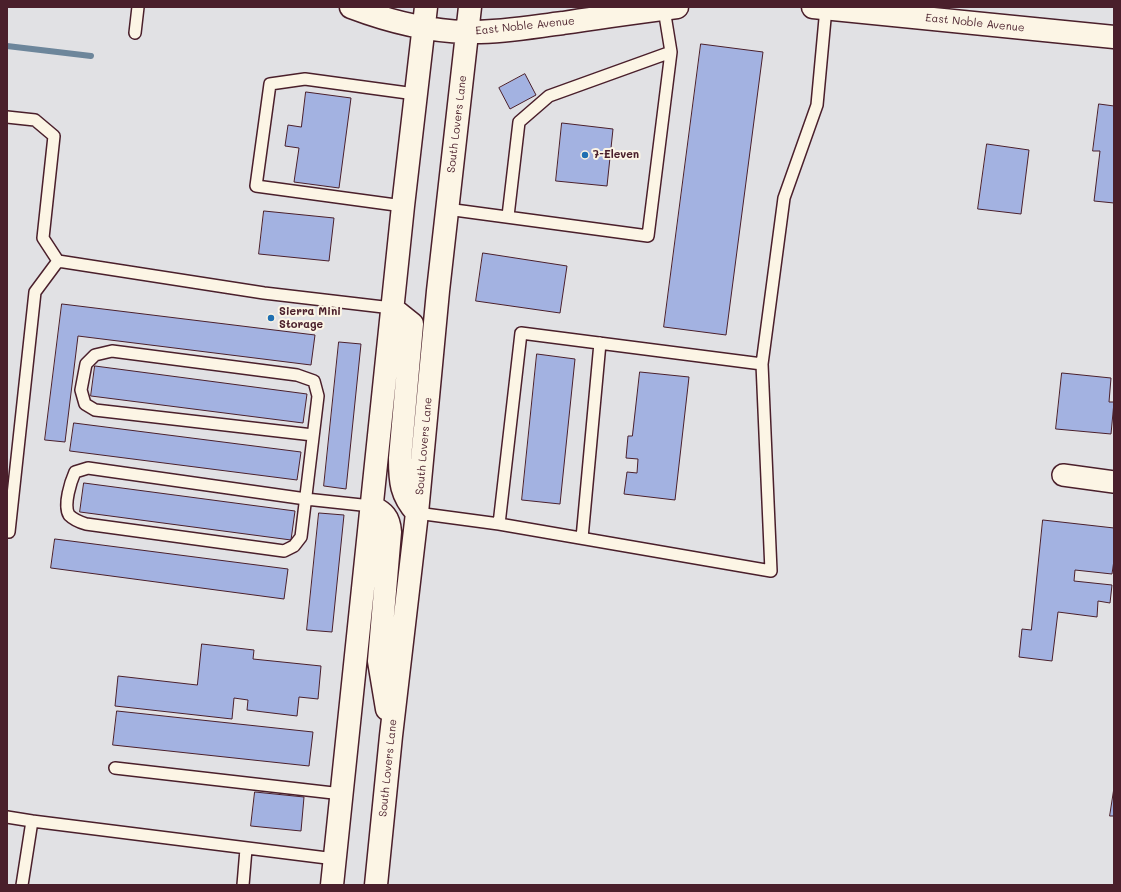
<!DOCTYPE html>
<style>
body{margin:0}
#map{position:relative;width:1121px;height:892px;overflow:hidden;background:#e1e1e4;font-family:Mali,sans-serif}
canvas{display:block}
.frame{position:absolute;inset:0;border:8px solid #4a1f2b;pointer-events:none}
</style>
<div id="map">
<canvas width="1121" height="892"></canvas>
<div class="frame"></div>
</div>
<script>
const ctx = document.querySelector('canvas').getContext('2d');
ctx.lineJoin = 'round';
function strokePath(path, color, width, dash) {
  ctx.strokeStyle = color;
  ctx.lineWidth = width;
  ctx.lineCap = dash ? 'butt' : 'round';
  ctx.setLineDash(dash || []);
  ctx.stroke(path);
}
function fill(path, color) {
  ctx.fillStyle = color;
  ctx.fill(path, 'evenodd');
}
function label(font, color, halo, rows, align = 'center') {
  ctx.font = font + ' Mali,sans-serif';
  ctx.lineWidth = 4;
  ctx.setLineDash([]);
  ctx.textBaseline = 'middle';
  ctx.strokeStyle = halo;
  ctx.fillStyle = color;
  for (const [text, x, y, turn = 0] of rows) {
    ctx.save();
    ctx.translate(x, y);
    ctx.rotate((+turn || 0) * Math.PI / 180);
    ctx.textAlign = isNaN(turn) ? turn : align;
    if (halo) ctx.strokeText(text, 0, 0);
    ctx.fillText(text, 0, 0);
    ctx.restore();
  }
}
const stream = new Path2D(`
 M 7,46 L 91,56`);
const building = new Path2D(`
 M 701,44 L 763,52 L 726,335 L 664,327 Z
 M 525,74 L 536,95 L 510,109 L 499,88 Z
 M 306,92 L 351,98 L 339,188 L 294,182 L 299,148 L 285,146 L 288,125 L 301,127 Z
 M 1099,104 L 1114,106 L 1114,203 L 1094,201 L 1100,151 L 1093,151 Z
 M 562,123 L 613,129 L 607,186 L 556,181 Z
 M 987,144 L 1029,150 L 1021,214 L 978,209 Z
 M 264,211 L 334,218 L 329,261 L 259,254 Z
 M 483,253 L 567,266 L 560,313 L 476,301 Z
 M 62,304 L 315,335 L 311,365 L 78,336 L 65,442 L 45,440 Z
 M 339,342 L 361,344 L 346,489 L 324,486 Z
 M 537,354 L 575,359 L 560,504 L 522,500 Z
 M 95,366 L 307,394 L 303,423 L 91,396 Z
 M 640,372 L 689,377 L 675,500 L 624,494 L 627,472 L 637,473 L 638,459 L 626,458 L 628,436 L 632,436 Z
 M 1062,373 L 1111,378 L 1109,402 L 1114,402 L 1111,434 L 1056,429 Z
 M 74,423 L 301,452 L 297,480 L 70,451 Z
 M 84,483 L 295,511 L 291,540 L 80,512 Z
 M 319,513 L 344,515 L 332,632 L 307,630 Z
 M 1043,520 L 1114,528 L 1114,560 L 1112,574 L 1075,570 L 1074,581 L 1112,585 L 1110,603 L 1098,601 L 1097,617 L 1058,612 L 1052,661 L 1019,657 L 1022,629 L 1031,630 Z
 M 55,539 L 288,569 L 284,599 L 51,568 Z
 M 202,644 L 254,650 L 253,659 L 321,666 L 318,699 L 299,697 L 297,716 L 247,710 L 248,700 L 234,698 L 232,719 L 115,706 L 118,676 L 197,685 Z
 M 117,711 L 313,732 L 309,766 L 113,745 Z
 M 1114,788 L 1114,816 L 1110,816 Z
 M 255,792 L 304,797 L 301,831 L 251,826 Z`);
const lane = new Path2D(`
 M 135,33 L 138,7
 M 7,117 L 35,120 L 54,136 L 43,238 L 58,261
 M 403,206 L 256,186 L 270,84 L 305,79 L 415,94
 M 447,209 L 648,236 L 671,52 L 664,9
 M 508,216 L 519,122 L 549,96 L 671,52
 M 313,435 L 95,410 L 85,404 L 81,390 L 86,364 L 95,355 L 112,351 L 297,375 L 314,381 L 318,396 L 301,537 L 294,546 L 284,551 L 86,524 C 79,522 74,520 69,515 C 63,505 71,481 75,472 L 88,468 L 306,499 L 315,500 L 371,506
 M 417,513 L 499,524 L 771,571 L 762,364 L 784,198 L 817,105 L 826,8
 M 499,524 L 521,333 L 762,364
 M 9,532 L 35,292 L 58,261 L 264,293 L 392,308
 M 582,538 L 600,343
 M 115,768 L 342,794
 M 7,817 L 32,821
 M 22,885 L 32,821 L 335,859
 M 243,885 L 246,849`);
const street = new Path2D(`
 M 1063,475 L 1114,482`);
const secondary = new Path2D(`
 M 351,7 C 388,21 426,31 466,32 C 498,33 531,27 563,23 C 601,17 639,12 677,7
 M 813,7 L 1114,37
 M 392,308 L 412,324 L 400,458 C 400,482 401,495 417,513
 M 371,506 C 384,513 389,517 390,532 L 379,661 L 387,709
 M 332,885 L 403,206 L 426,7
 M 376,885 L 391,736 L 417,513 L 438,291 L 470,7`);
const markers = [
 [585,155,4,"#1f6fb2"],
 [271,318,4,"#1f6fb2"]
];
const streetNames = [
 ["East Noble Avenue",975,23,6],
 ["East Noble Avenue",525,26,-6],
 ["South Lovers Lane",457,124,-83],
 ["South Lovers Lane",424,446,-85],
 ["South Lovers Lane",388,768,-84]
];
const poiNames = [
 ["7-Eleven",593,155],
 ["Sierra Mini",279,312],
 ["Storage",279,325]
];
strokePath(stream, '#6d869b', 6);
fill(building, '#a3b2e1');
strokePath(building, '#4a1f2b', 1);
strokePath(lane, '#4a1f2b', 14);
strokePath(street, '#4a1f2b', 24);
strokePath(secondary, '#4a1f2b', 25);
strokePath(lane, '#fcf5e5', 11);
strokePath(street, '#fcf5e5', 21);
strokePath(secondary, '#fcf5e5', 22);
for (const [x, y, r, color] of markers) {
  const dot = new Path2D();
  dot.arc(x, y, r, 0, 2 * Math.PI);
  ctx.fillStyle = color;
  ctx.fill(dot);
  strokePath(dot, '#fcf5e5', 1.5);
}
label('11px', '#4a1f2b', '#fcf5e5', streetNames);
label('bold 11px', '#4a1f2b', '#fcf5e5', poiNames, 'left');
</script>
